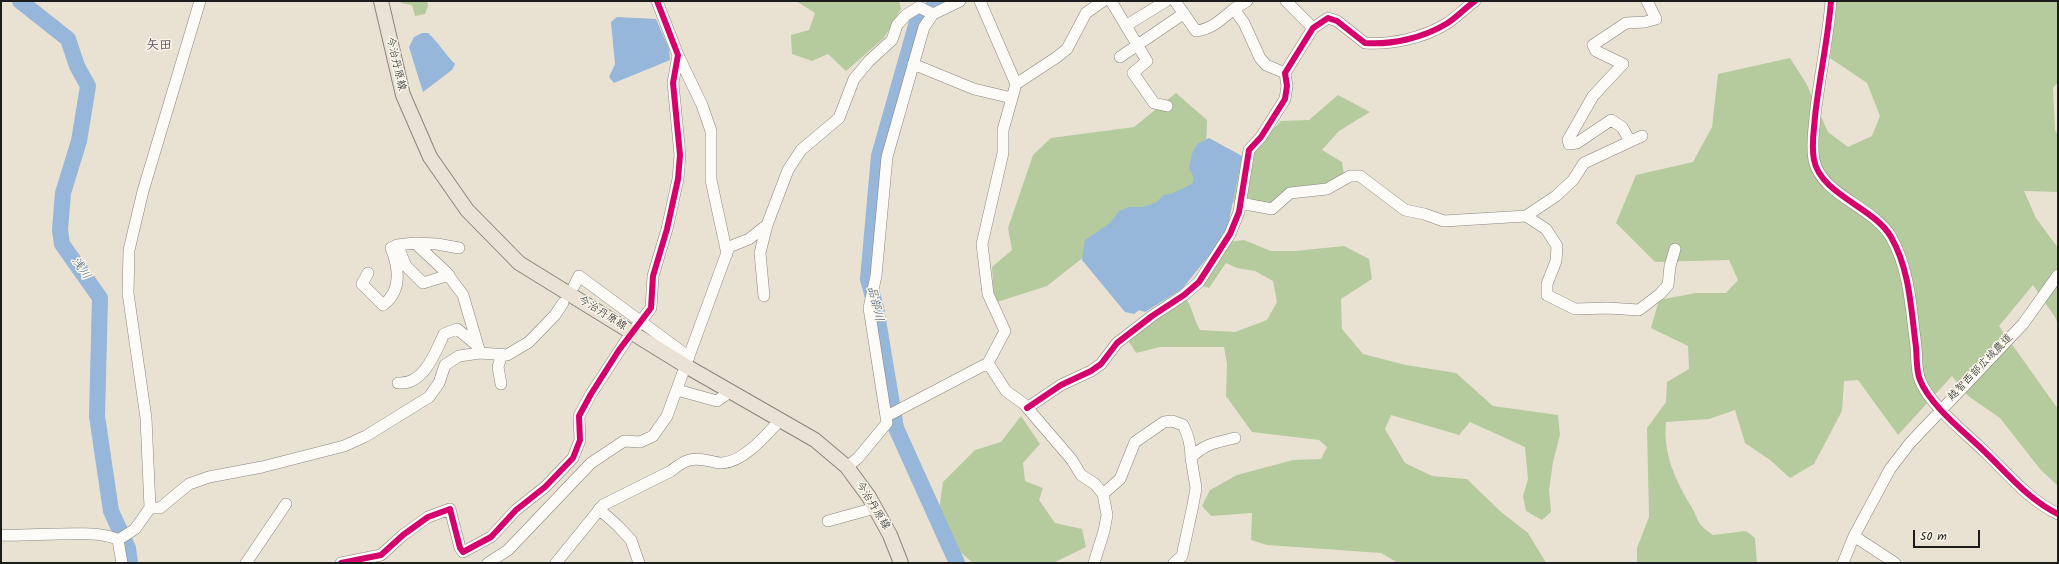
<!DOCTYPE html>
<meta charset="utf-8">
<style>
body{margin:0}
#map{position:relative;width:2059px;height:564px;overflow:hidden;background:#e9e2d3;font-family:Kalam,sans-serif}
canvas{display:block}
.frame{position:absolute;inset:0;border:2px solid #1c1c1c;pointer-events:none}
.scale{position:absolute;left:1913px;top:530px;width:67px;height:18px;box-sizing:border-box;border:2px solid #1c1c1c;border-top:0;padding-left:5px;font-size:12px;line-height:14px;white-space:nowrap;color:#1c1c1c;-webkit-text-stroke:3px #fbf7ec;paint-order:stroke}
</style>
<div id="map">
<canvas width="2059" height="564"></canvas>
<div class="frame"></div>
<div class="scale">50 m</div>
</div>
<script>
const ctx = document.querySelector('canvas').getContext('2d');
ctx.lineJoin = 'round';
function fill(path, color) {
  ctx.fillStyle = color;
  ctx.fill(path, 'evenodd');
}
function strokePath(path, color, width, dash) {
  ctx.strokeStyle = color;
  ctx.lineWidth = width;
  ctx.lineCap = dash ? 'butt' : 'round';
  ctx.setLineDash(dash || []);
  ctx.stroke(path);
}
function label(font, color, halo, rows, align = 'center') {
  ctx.font = font + ' Kalam,"Klee One",sans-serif';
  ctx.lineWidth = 3;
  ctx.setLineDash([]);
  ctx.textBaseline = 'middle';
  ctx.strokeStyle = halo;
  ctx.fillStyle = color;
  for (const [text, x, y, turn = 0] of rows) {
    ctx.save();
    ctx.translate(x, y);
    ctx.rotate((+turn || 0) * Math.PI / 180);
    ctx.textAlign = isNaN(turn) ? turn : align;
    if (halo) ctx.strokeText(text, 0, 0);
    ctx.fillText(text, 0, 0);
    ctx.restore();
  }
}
const forest = new Path2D(`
 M 401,1 L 427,1 L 428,6 L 425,14 L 415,16 L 412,5 L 401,3 Z
 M 796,1 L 899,1 L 901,9 L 884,38 L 846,71 L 828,54 L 812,61 L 792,54 L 791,35 L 809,30 L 815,13 Z
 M 1837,1 L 2058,1 L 2058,82 L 2053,88 L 2055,129 L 2058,137 L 2058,192 L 2024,191 L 2036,218 L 2058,248 L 2058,325 L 2055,317 L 2033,285 L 1999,326 L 2058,409 L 2058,486 L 2040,469 L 2000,418 L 1968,396 L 1952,376 L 1898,435 L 1858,380 L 1844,381 L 1842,411 L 1814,464 L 1790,478 L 1770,460 L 1745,443 L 1735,410 L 1709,419 L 1666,422 C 1663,453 1675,480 1691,506 C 1700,522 1696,523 1713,535 L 1746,531 L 1755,538 L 1757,563 L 1637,563 L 1637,548 L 1649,517 L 1647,428 L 1666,402 L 1667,382 L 1689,369 L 1688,346 L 1651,328 L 1659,300 L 1696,293 L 1726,293 L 1738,280 L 1729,260 L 1655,262 L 1616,223 L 1636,175 L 1693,162 L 1712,127 L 1718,74 L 1790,58 L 1806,83 L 1828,132 L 1848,147 L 1872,136 L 1880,116 L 1867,83 L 1830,58 Z
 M 1176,93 L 1207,120 L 1206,147 L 1233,159 L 1251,152 L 1281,121 L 1309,120 L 1338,95 L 1370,112 L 1339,131 L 1322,150 L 1342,162 L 1344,175 L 1323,188 L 1288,191 L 1265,211 L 1222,200 L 1099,245 L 1047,286 L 994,303 L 992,267 L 1012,250 L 1008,228 L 1033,155 L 1051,138 L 1134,127 Z
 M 1244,240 L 1271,251 L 1295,251 L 1344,246 L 1369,259 L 1372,279 L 1341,299 L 1342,329 L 1363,354 L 1406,365 L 1456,373 L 1493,406 L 1558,415 L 1560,435 L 1553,462 L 1549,490 L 1551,512 L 1542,520 L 1526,511 L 1523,496 L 1528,479 L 1525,447 L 1470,422 L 1459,435 L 1391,415 L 1385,429 L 1405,463 L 1432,476 L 1467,479 L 1500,511 L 1528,533 L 1545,561 L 1544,563 L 1398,563 L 1381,553 L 1267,545 L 1251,540 L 1252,513 L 1211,516 L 1202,506 L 1210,490 L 1237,475 L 1293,460 L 1321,459 L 1327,447 L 1319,440 L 1252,432 L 1226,396 L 1227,364 L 1224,347 L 1160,347 L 1136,353 L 1129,342 L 1155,316 L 1187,300 C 1193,310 1194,320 1200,330 L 1235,332 L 1267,320 L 1277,302 L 1273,281 L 1255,271 L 1237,268 L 1226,263 L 1209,288 L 1199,285 L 1228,242 Z
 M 1021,416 L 1040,444 L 1023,463 L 1025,481 L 1043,488 L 1039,500 L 1055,523 L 1082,529 L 1086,547 L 1053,563 L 973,563 L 958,550 L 939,510 L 943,482 L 975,450 L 1001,442 Z`);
const water = new Path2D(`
 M 617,17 L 656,19 L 669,49 L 670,60 L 614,83 L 609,77 L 615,64 L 611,22 Z
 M 422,33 L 428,33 C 439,43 445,54 455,64 L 452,70 L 423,92 L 409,47 L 414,37 Z
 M 1209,138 L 1242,156 L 1228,226 L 1212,252 L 1182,289 L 1145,312 L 1139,310 L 1134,314 L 1125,312 L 1082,260 L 1085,240 L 1110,223 L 1119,211 L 1129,207 L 1143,207 L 1157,202 L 1163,195 L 1171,194 L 1192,184 L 1194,178 L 1189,168 L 1192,154 L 1197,144 Z`);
const river = new Path2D(`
 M 20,1 L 68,39 L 77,66 L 88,86 L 79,141 L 63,193 L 60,230 L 62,244 L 100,298 L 97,416 L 111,511 L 128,548 L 130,563
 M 943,1 L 920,16 L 917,22 L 879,156 L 868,279 L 876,308 L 896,428 L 957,563`);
const minor = new Path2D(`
 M 1111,1 L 1147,61 L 1133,73 L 1154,103 L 1167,106
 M 1175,1 L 1196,31 C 1212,29 1222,19 1234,9 L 1244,23 L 1260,58 L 1266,65 L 1285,73
 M 1286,1 L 1313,28
 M 1831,1 C 1828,40 1819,78 1815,117 C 1814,131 1811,145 1814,160 C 1821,195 1874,207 1891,237 C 1910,270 1911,310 1916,347 C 1917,357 1916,371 1920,380 C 1930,406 1967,434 1986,453 C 2009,475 2029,500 2058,514
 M 1234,9 L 1247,1
 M 1127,25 L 1166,1
 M 678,55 L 702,105 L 711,131 L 711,180 L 727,254
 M 1120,57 L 1183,14
 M 913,64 L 974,89 L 1012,98
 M 1016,84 L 1057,57 L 1067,49 L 1086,13 L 1103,1
 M 1630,141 L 1622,127 L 1611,120 L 1577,143 L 1569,144 L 1568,140 L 1593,96 L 1623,64 L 1596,51 L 1593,45 L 1626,23 L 1645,22 L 1656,19 L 1647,1
 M 1240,203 L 1272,209 L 1290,193 L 1327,189 L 1350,176 L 1360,176 L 1405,210 L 1424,214 L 1444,221 L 1526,216 L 1546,229 L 1557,246 L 1556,261 L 1547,284 L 1547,295 L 1575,309 L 1608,308 L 1639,310 L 1660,294 L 1668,285 L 1670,266 L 1675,249
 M 1526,216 L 1556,196 L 1573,180 L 1584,163 L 1642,136
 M 415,243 L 437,244 L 459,248
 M 398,247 L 406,266 L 423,283 L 449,275
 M 368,273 L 362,284 L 383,305 C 402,291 399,268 391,248 L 397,245 L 415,243 L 446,272 L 463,295 L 480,353
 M 574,286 L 579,276 L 689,357
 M 764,296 L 760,253 L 767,225
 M 637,326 L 651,308 L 653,276 L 667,229 L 678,179 L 680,155 L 673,83 L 678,55 L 657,1
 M 988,363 L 1006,391 L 1024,404 L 1072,460 L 1081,475 L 1095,484 L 1103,494 L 1107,515 L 1104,531 L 1094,563
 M 398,383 C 424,385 435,353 444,334 L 457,329 L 478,346
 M 501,384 L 498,367 L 502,354
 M 677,390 L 717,401 L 731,391
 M 1027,408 L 1061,385 L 1091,371 L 1101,364 L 1117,343 L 1152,316 L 1184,295 L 1199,282 L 1230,234 L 1239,212 L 1249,150 L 1261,137 L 1285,99 L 1287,86 L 1285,73 L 1313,28 L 1328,18 L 1337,21 L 1365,43 C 1391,45 1423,38 1446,24 C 1456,18 1465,8 1475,1
 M 887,416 L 988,363 L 1005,331 L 988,294 L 982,244 L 1003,153 L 1003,130 L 1016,84 L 980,1
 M 847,467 L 858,458 L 887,423 L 869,308 L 876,276 L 887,157 L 924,27 L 933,14 L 960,1
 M 1103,494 L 1120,479 L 1135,442 L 1164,422 L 1172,421 L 1183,425 C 1189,436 1191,445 1191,458
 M 150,508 L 160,508 L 189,484 L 209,477 L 262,467 L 344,446 L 366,436 L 429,397 L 439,383 L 445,365 L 459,356 L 480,353 L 507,355 L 529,342 L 555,315 L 563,303
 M 599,509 L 618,526 L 631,540 L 639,563
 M 828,521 L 875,508
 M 1,535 C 26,537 101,528 118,540 L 122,563
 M 1854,536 L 1895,563
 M 118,540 L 135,529 L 150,508 L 146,418 L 128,293 L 129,250 L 143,191 L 200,1
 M 246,563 L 286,504
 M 341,563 L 381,555 L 403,535 L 428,517 L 450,509 L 460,548 L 463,552 L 491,537 L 516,510 L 545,487 L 573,458 L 580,440 L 579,416 L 591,394 L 627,339
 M 488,563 L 508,550 L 591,463 L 624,441 L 640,442 L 653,436 L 667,416 L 729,247 L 749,239 L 767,225 L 788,170 L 801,150 L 839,118 L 854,79 L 869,61 L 892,40 L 897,25 L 906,15 L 919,7 L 933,14
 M 556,563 L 603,505 L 671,471 C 686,459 692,457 710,461 C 714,462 719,463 722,463 C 744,462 767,434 780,420
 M 1174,563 L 1182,556 L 1193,505 L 1196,488 L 1191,458 C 1203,444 1218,442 1235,438
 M 1843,563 L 1854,536 L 1890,469 L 1910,443 L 2023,324 L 2058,275`);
const major = new Path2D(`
 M 381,1 L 403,95 L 430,157 L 467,210 L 519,263 L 686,366 L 815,440 L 847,467 L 869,497 L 890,535 L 901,563`);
const cycleway = new Path2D(`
 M 1831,1 C 1828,40 1819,78 1815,117 C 1814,131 1811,145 1814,160 C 1821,195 1874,207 1891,237 C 1910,270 1911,310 1916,347 C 1917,357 1916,371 1920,380 C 1930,406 1967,434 1986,453 C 2009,475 2029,500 2058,514
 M 1027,408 L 1061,385 L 1091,371 L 1101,364 L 1117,343 L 1152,316 L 1184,295 L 1199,282 L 1230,234 L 1239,212 L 1249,150 L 1261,137 L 1285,99 L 1287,86 L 1285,73 L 1313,28 L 1328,18 L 1337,21 L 1365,43 C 1391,45 1423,38 1446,24 C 1456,18 1465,8 1475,1
 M 341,563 L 381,555 L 403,535 L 428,517 L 450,509 L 460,548 L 463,552 L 491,537 L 516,510 L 545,487 L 573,458 L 580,440 L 579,416 L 591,394 L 619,350 L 651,308 L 653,276 L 667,229 L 678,179 L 680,155 L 673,83 L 678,55 L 657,1`);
const streetNames = [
 ["今治丹原線",395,64,77],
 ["今治丹原線",602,314,32],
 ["越智西部広域農道",1981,368,-46],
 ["今治丹原線",872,506,58]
];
const waterNames = [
 ["浅川",80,269,55],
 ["品部川",874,304,77]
];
const quarterNames = [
 ["矢田",159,47]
];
fill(forest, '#b5cb9e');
fill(water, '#96b6da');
strokePath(river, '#96b6da', 16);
strokePath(minor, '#89857e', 12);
strokePath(major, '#89857e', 16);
strokePath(minor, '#fcfbf8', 11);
strokePath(major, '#ebe2d6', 14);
strokePath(cycleway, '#d6006c', 6);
label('11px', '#1c1c1c', '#fbf7ec', streetNames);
label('italic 12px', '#435973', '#fbf7ec', waterNames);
label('bold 13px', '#604a58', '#fbf7ec', quarterNames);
</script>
